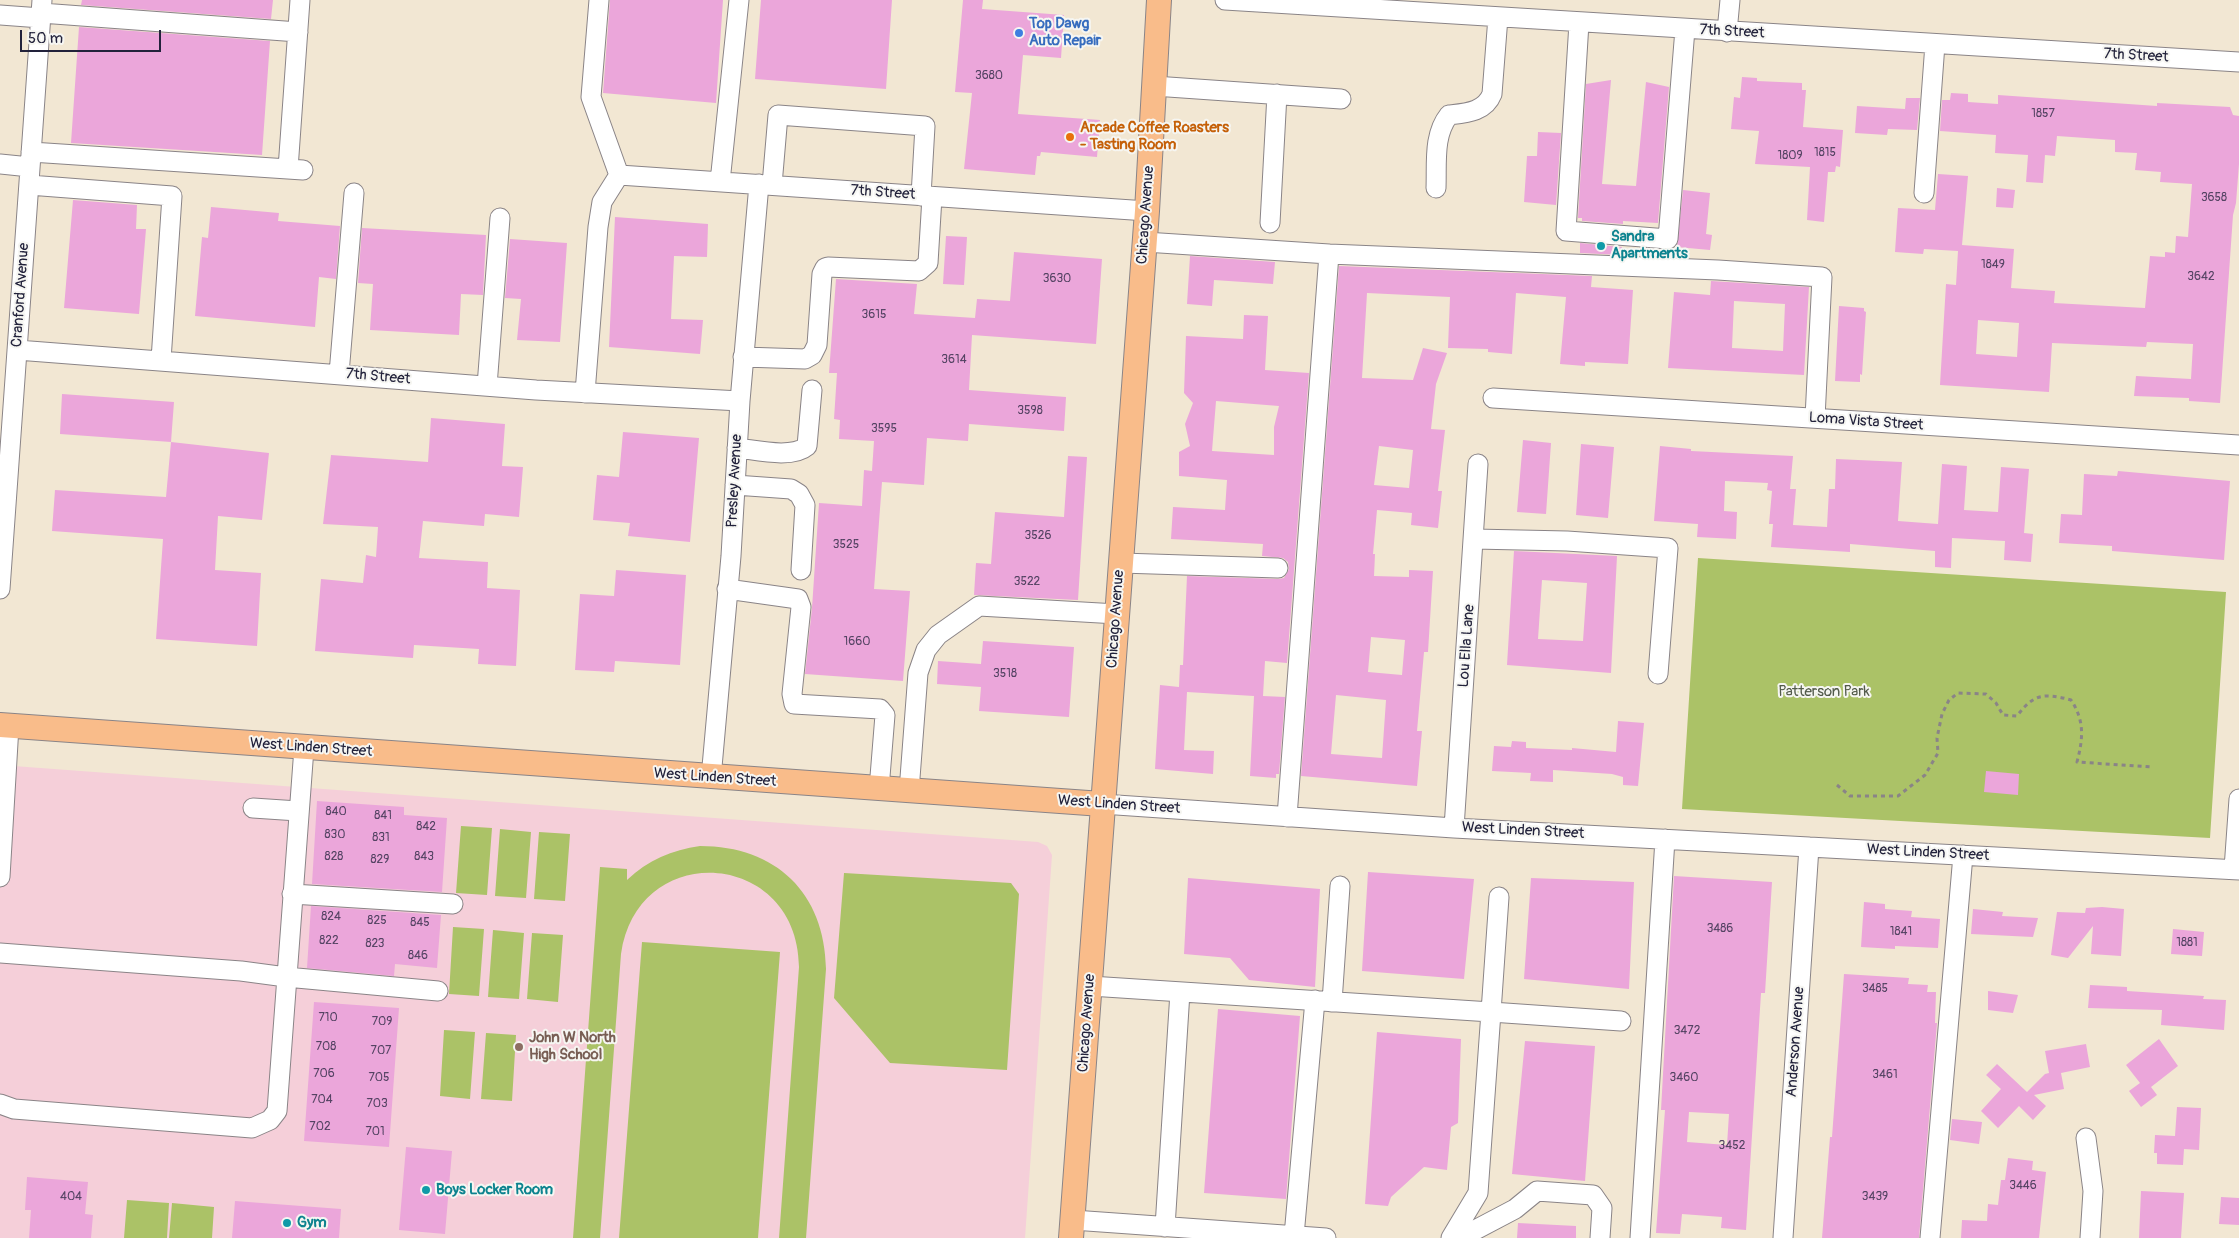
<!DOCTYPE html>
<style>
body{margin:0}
#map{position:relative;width:2239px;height:1238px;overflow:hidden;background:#f2e7d3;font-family:Pangolin,sans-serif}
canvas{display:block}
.scale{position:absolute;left:20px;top:30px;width:141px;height:22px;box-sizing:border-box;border:2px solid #22223b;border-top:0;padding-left:6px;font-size:15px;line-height:18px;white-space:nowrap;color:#22223b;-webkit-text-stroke:4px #f6f6f2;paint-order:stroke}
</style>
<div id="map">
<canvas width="2239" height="1238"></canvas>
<div class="scale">50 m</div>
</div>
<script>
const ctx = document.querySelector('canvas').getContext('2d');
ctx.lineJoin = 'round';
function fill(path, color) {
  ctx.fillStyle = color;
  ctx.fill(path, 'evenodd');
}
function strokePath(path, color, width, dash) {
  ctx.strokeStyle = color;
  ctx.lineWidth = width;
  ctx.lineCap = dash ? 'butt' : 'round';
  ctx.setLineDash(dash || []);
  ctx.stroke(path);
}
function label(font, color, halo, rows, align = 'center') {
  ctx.font = font + ' Pangolin,sans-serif';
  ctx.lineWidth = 4;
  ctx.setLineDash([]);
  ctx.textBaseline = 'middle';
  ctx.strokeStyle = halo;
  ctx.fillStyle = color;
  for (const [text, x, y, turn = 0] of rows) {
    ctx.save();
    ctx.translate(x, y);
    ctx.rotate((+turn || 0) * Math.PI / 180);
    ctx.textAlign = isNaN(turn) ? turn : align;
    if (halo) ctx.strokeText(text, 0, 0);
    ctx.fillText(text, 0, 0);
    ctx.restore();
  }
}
const built = new Path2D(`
 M 0,765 L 1038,842 L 1047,846 L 1052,855 L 1025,1238 L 0,1238 Z`);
const green = new Path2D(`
 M 1698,558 L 2226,592 L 2210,838 L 1682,809 Z
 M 461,826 L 492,828 L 487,895 L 456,893 Z
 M 500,829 L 531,832 L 526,898 L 495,896 Z
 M 539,832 L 570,834 L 565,901 L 534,899 Z
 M 700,846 C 776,846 825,893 826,969 L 806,1238 L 779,1238 L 799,967 C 798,850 638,838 621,954 L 600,1238 L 573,1238 L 600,867 L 627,869 L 627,880 C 648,860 672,850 700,846 Z
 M 844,873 L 1011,883 L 1019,894 L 1007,1070 L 890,1063 L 834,998 Z
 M 453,927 L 484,929 L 479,996 L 449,994 Z
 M 493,930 L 524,933 L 519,999 L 488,997 Z
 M 532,933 L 563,935 L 558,1002 L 527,999 Z
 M 642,942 L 780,952 L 758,1238 L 619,1238 Z
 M 444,1030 L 475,1032 L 470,1099 L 440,1096 Z
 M 486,1033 L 516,1035 L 512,1101 L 481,1099 Z
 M 127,1200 L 169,1203 L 167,1238 L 124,1238 Z
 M 172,1203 L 214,1207 L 212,1238 L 169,1238 Z`);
const building = new Path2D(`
 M 82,0 L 273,0 L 271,19 L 81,5 Z
 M 610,0 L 723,0 L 716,103 L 603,93 Z
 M 761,0 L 892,0 L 886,89 L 755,79 Z
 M 963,0 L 983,0 L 982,9 L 1064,15 L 1061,58 L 1023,55 L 1018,114 L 1100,120 L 1097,157 L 1041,152 L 1040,156 L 1037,156 L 1035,175 L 964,169 L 972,93 L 955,92 Z
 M 79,27 L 270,41 L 262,155 L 71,143 Z
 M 1742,77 L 1757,78 L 1757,81 L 1802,83 L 1802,90 L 1806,90 L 1803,127 L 1843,130 L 1840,167 L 1836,166 L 1835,172 L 1828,172 L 1824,222 L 1807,220 L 1810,167 L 1755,164 L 1759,131 L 1731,129 L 1734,97 L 1740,98 Z
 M 1611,80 L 1602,184 L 1636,186 L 1646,82 L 1669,87 L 1658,223 L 1623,221 L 1623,224 L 1582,221 L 1582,218 L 1578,218 L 1586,84 Z
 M 1951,93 L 1968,94 L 1968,102 L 1998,104 L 1998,95 L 2157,106 L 2157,103 L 2230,107 L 2233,115 L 2239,116 L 2239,164 L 2236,203 L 2233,215 L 2220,403 L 2189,401 L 2189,398 L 2134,396 L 2136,376 L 2191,379 L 2193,344 L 2147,342 L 2146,347 L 2052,343 L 2049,392 L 1940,385 L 1946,284 L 1956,285 L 1958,251 L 1924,249 L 1923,254 L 1895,252 L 1898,208 L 1935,210 L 1938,174 L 1968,176 L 1962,245 L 2014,249 L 2011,288 L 2055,291 L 2054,303 L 2145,308 L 2150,256 L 2165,257 L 2165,252 L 2175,253 L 2176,236 L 2188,237 L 2192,184 L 2160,182 L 2161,172 L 2135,170 L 2137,153 L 2115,152 L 2115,140 L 2057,136 L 2055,156 L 2045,155 L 2043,183 L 2026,182 L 2028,155 L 1995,153 L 1996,135 L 1940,131 L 1942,100 L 1950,100 ZM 1978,320 L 2019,323 L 2017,357 L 1976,354 Z
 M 1906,98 L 1920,98 L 1917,130 L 1888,129 L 1887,135 L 1855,133 L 1857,106 L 1905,109 Z
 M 1538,132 L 1561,133 L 1556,205 L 1524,202 L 1527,156 L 1537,156 Z
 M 1997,188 L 2015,190 L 2013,208 L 1996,207 Z
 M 1683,190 L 1710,193 L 1706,234 L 1712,235 L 1710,250 L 1677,247 Z
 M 73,200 L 137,205 L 136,229 L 146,229 L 139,314 L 64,308 Z
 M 211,207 L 279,213 L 278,221 L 340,226 L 336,279 L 319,277 L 315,327 L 195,316 L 202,237 L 208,238 Z
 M 615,217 L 708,224 L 707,257 L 674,256 L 671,319 L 703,320 L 700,354 L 609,347 Z
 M 362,228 L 486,235 L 483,295 L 461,294 L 459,335 L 370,330 L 373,284 L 358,283 Z
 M 946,236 L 967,237 L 964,285 L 943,284 Z
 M 510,239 L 567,243 L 560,342 L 517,340 L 521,299 L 505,298 Z
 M 1580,243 L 1622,247 L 1621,255 L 1580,253 Z
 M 1014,252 L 1102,259 L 1096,344 L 972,335 L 969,390 L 1066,397 L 1064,431 L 969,424 L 968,441 L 927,438 L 924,485 L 882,482 L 874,589 L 910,591 L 903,681 L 805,674 L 812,608 L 819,503 L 862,506 L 864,470 L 872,471 L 874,441 L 839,439 L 840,420 L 834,419 L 837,373 L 829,373 L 836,279 L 917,284 L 914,314 L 975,318 L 977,299 L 1010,301 Z
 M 1190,256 L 1275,262 L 1273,284 L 1214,280 L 1212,306 L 1187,304 Z
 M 1339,266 L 1592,276 L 1591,287 L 1633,290 L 1628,364 L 1585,362 L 1585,366 L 1560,364 L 1566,297 L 1516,293 L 1512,354 L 1488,352 L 1488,349 L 1448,348 L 1450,297 L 1367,293 L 1362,378 L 1413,380 L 1423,348 L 1447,353 L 1436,384 L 1431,429 L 1445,430 L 1438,491 L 1442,491 L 1438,528 L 1411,525 L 1412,513 L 1377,510 L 1373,554 L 1375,554 L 1374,576 L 1409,577 L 1409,570 L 1433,571 L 1428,652 L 1424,652 L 1417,731 L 1422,731 L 1417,786 L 1301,776 ZM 1379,446 L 1413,450 L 1409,488 L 1374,485 ZM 1371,637 L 1405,640 L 1402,675 L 1368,672 ZM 1336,695 L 1386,700 L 1382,758 L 1331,754 Z
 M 1711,281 L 1809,287 L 1804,375 L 1668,368 L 1674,292 L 1710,295 ZM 1734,301 L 1785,304 L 1783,351 L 1732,348 Z
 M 1839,306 L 1864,308 L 1864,311 L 1866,312 L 1862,375 L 1860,374 L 1860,382 L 1835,381 Z
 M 1244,315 L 1268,316 L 1265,370 L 1309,373 L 1287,663 L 1265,661 L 1263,696 L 1285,697 L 1279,774 L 1276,774 L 1276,778 L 1250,776 L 1254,696 L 1187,692 L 1184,750 L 1214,751 L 1213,774 L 1155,769 L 1160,685 L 1179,687 L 1180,665 L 1183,665 L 1187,576 L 1278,579 L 1284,578 L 1289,569 L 1288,562 L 1283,558 L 1262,556 L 1263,544 L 1171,539 L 1173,507 L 1225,510 L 1227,480 L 1179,476 L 1179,452 L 1190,446 L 1185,424 L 1193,403 L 1184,393 L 1186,336 L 1243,339 ZM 1216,401 L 1279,406 L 1274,427 L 1274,455 L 1212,451 Z
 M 62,394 L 174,402 L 171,442 L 60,434 Z
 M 431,418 L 505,424 L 502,466 L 523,467 L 519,517 L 485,514 L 484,526 L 423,521 L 419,558 L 488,562 L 487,588 L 520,590 L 516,666 L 478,664 L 479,649 L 414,645 L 413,658 L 315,651 L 321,579 L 363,583 L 366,555 L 376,557 L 378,527 L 323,524 L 331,455 L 428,462 Z
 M 623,432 L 699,438 L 690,542 L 628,536 L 630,523 L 593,520 L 597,475 L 619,477 Z
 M 1523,440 L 1551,443 L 1546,514 L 1517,512 Z
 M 171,442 L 269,453 L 262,520 L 218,516 L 215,570 L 261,573 L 257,646 L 156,639 L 163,539 L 52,531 L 55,490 L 166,497 Z
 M 1581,444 L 1614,447 L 1608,518 L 1576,515 Z
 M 1660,446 L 1691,449 L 1691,451 L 1793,456 L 1790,489 L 1796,489 L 1793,525 L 1827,527 L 1829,489 L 1835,489 L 1836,459 L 1902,462 L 1898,521 L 1938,524 L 1942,464 L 1967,466 L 1964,510 L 1998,512 L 2001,467 L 2029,469 L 2024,533 L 2033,534 L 2031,562 L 2004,560 L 2005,541 L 1952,538 L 1951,568 L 1935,567 L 1935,551 L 1850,544 L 1850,552 L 1771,547 L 1773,524 L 1769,524 L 1772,491 L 1767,490 L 1768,483 L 1725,481 L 1724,511 L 1737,512 L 1736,539 L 1697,537 L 1698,524 L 1654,521 Z
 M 1068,456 L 1087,457 L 1078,600 L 974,595 L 976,563 L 991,564 L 995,512 L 1064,517 Z
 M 2118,471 L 2230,481 L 2224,560 L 2112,551 L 2112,546 L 2059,543 L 2061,514 L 2082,515 L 2084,474 L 2117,476 Z
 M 1514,551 L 1617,556 L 1611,673 L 1507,665 ZM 1542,580 L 1587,583 L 1583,641 L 1538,639 Z
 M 616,570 L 686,575 L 680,665 L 615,661 L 614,672 L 575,670 L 580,594 L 614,596 Z
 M 983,641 L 1074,647 L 1069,717 L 979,711 L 981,687 L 937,684 L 938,661 L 981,664 Z
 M 1618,721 L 1644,723 L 1638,786 L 1623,785 L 1623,777 L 1612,774 L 1553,770 L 1553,782 L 1530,781 L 1531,773 L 1492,771 L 1494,746 L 1511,747 L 1512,741 L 1526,742 L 1526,748 L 1572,750 L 1572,748 L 1616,752 Z
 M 1986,771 L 2019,774 L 2018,795 L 1984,792 Z
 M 317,801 L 404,807 L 404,815 L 447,818 L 442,892 L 312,884 Z
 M 1368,872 L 1474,879 L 1464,979 L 1362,971 Z
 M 1674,876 L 1772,882 L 1765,993 L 1761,993 L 1746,1230 L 1721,1228 L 1722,1217 L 1682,1214 L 1680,1234 L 1656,1233 L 1665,1110 L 1661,1110 ZM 1689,1112 L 1729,1114 L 1727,1145 L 1687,1142 Z
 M 1188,878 L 1320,889 L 1315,987 L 1249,980 L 1230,958 L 1184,954 Z
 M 1531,878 L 1634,882 L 1629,989 L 1524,979 Z
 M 1864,902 L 1885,904 L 1885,909 L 1912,911 L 1911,917 L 1940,919 L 1938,948 L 1895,946 L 1895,949 L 1861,947 Z
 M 311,906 L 441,915 L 437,968 L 395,964 L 394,976 L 307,968 Z
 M 2102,907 L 2124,909 L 2121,956 L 2091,954 L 2093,926 L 2068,958 L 2051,955 L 2057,912 L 2085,913 L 2086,908 Z
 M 1973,909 L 2003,912 L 2002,916 L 2038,918 L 2033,937 L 1971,934 Z
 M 2173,929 L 2204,932 L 2202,956 L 2171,954 Z
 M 1844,974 L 1909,978 L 1908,984 L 1928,985 L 1927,992 L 1936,992 L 1935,1023 L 1937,1023 L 1919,1238 L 1822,1238 L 1830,1137 L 1832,1137 Z
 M 2090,985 L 2127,987 L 2127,991 L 2204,996 L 2203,999 L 2226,1000 L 2224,1030 L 2161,1025 L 2162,1010 L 2088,1008 Z
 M 1988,991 L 2018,995 L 2013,1013 L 1988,1010 Z
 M 314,1002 L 399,1008 L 389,1147 L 304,1141 Z
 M 1218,1009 L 1300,1016 L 1286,1199 L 1204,1193 Z
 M 1377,1032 L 1461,1039 L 1458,1123 L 1451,1127 L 1447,1170 L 1424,1167 L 1391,1197 L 1388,1206 L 1365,1204 Z
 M 2159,1039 L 2178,1066 L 2151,1087 L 2157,1095 L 2141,1107 L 2129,1091 L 2140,1083 L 2126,1065 Z
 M 1525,1041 L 1595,1046 L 1585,1181 L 1512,1174 Z
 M 2086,1044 L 2090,1067 L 2061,1073 L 2064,1089 L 2034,1095 L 2046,1106 L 2033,1120 L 2019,1106 L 1998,1128 L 1981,1111 L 2001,1089 L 1986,1075 L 1997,1064 L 2027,1092 L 2045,1074 L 2049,1073 L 2045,1051 Z
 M 2177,1107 L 2201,1108 L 2199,1150 L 2184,1149 L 2183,1165 L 2157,1164 L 2157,1153 L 2154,1153 L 2155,1135 L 2175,1136 Z
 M 1952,1119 L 1982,1122 L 1979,1144 L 1950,1140 Z
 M 406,1147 L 452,1151 L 445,1234 L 399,1230 Z
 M 2008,1158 L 2033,1161 L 2032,1170 L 2046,1172 L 2039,1238 L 1961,1238 L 1962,1220 L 1987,1221 L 1988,1204 L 1998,1205 L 2001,1180 L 2005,1180 Z
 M 27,1177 L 88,1182 L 85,1214 L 93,1215 L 91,1238 L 29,1238 L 31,1210 L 25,1210 Z
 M 2141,1191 L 2184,1193 L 2181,1238 L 2139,1238 Z
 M 2221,1197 L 2239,1198 L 2239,1225 L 2219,1224 Z
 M 235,1201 L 341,1209 L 339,1238 L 232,1238 Z
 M 1518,1223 L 1576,1226 L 1576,1238 L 1517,1238 Z`);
const path = new Path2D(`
 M 1837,785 L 1850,796 L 1898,796 L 1925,775 L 1938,753 L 1937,738 L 1942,714 L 1949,700 L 1958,693 L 1986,694 L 1996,703 L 2003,715 L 2017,716 C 2034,693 2045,693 2071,700 C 2085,721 2083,739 2077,762 L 2152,767`);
const minor = new Path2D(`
 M 599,0 L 591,97 L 619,175
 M 1225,0 L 2239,62
 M 41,13 L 298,32
 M 0,15 L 41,18
 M 1579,23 L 1566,231 L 1668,239 L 1685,29
 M 1727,32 L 1730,0
 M 1154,86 L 1341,99
 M 31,152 L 303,170
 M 0,164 L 30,167
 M 288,169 L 300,0
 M 619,175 L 1147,211
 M 720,182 L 739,0
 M 29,185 L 172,196 L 161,360
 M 772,185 L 778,115 L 925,126 L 921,196
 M 1436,188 C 1437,163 1433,135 1449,115 C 1466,113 1485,112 1492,94 L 1498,17
 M 1924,193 L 1935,44
 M 1270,223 L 1277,94
 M 1145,242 L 1329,254 L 1718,270 L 1822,277 L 1815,418
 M 17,350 L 536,390 L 740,401
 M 743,357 L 805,359 L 812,355 L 817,345 L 822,274 L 825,268 L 828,267 L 919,271 L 928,263 L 932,197
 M 339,374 L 354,193
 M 487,386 L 500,218
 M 585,393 L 598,227 L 602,202 L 619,175
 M 1493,398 L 2239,445
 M 737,448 C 756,450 792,459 807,446 L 812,390
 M 735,485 L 791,489 L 799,494 L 805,505 L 801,570
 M 1474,539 L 1567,541 L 1668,548 L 1658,674
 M 1121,563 L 1278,568
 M 0,589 L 42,0
 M 727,589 L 798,599 L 801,607 L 792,694 L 794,704 L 880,709 L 885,715 L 879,789
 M 711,778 L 731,556 L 740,401 L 759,184
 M 909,791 L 918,673 L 926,650 L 938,635 L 979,606 L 1117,614
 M 1102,804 L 1454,828 L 2239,870
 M 253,808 L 298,811
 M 1287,817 L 1329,254
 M 1454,828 L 1478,464
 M 2234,869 L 2239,799
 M 0,877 L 9,726
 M 292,894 L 453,904
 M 1499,897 L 1491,1012 L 1621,1021
 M 0,953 L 241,971 L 286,977 L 438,991
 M 1090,986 L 1491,1012 L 1478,1193 L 1451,1238
 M 1332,1002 L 1340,886
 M 0,1104 L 14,1109 L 252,1128 L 270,1120 L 277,1111 L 304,748
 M 2086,1138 L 2093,1191 L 2090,1238
 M 1073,1220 L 1326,1238
 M 1165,1227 L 1180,992
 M 1294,1236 L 1315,1000
 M 1460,1238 L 1515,1209 L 1537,1191 L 1593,1195 L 1602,1208 L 1600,1238
 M 1640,1238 L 1665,839
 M 1783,1238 L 1809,847
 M 1930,1238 L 1963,855`);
const major = new Path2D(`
 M 0,725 L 1102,804
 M 1071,1238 L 1147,211 L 1159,0`);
const markers = [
 [1019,33,5,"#3f7fe0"],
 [1070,137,5,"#e8710a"],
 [1601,246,5,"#0f9aa8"],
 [519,1047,5,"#8d6e63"],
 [426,1190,5,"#0f9aa8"],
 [287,1223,5,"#0f9aa8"]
];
const numberNames = [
 ["3680",989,76],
 ["1857",2043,114],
 ["1815",1825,153],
 ["1809",1790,156],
 ["3658",2214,198],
 ["1849",1993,265],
 ["3642",2201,277],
 ["3630",1057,279],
 ["3615",874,315],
 ["3614",954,360],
 ["3598",1030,411],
 ["3595",884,429],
 ["3526",1038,536],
 ["3525",846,545],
 ["3522",1027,582],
 ["1660",857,642],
 ["3518",1005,674],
 ["840",336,812],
 ["841",383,816],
 ["842",426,827],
 ["830",335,835],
 ["831",381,838],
 ["828",334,857],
 ["843",424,857],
 ["829",380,860],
 ["824",331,917],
 ["825",377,921],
 ["845",420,923],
 ["3486",1720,929],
 ["1841",1901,932],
 ["822",329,941],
 ["1881",2187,943],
 ["823",375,944],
 ["846",418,956],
 ["3485",1875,989],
 ["710",328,1018],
 ["709",382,1022],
 ["3472",1687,1031],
 ["708",326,1047],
 ["707",381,1051],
 ["706",324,1074],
 ["3461",1885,1075],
 ["705",379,1078],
 ["3460",1684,1078],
 ["704",322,1100],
 ["703",377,1104],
 ["702",320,1127],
 ["701",375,1132],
 ["3452",1732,1146],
 ["3446",2023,1186],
 ["404",71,1197],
 ["3439",1875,1197]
];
const shopNames = [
 ["Top Dawg",1029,24],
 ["Auto Repair",1029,41]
];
const streetNames = [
 ["7th Street",1732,32,3],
 ["7th Street",2136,56,3],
 ["7th Street",883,193,4],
 ["Chicago Avenue",1146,215,-86],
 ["Cranford Avenue",21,295,-86],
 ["7th Street",378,377,5],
 ["Loma Vista Street",1866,422,4],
 ["Presley Avenue",735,481,-87],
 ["Chicago Avenue",1116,619,-86],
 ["Lou Ella Lane",1467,646,-86],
 ["West Linden Street",311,748,4],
 ["West Linden Street",715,778,4],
 ["West Linden Street",1119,805,4],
 ["West Linden Street",1523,831,3],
 ["West Linden Street",1928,853,3],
 ["Chicago Avenue",1087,1023,-86],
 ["Anderson Avenue",1796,1042,-86]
];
const foodNames = [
 ["Arcade Coffee Roasters",1080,128],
 ["- Tasting Room",1080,145]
];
const cultureNames = [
 ["Sandra",1611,237],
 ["Apartments",1611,254],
 ["Boys Locker Room",436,1190],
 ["Gym",297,1223]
];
const parkNames = [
 ["Patterson Park",1824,692]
];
const educationNames = [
 ["John W North",529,1038],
 ["High School",529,1055]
];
fill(built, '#f5cfd9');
fill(green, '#abc267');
fill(building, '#eba6da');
strokePath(minor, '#8a8487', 21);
strokePath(major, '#8a8487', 26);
strokePath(path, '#8a8487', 3, [4, 4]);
strokePath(minor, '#fff', 19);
strokePath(major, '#f9bc8a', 24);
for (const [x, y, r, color] of markers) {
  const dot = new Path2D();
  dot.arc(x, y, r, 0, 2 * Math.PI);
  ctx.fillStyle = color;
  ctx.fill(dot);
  strokePath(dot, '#f6f6f2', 2);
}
label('12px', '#544363', null, numberNames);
label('bold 15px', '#366cbe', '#f6f6f2', shopNames, 'left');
label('15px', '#22223b', '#f6f6f2', streetNames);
label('bold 15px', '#c56008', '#f6f6f2', foodNames, 'left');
label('bold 15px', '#0d838f', '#f6f6f2', cultureNames, 'left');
label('15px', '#525a4a', '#f6f6f2', parkNames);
label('bold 15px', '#785e54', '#f6f6f2', educationNames, 'left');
</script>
